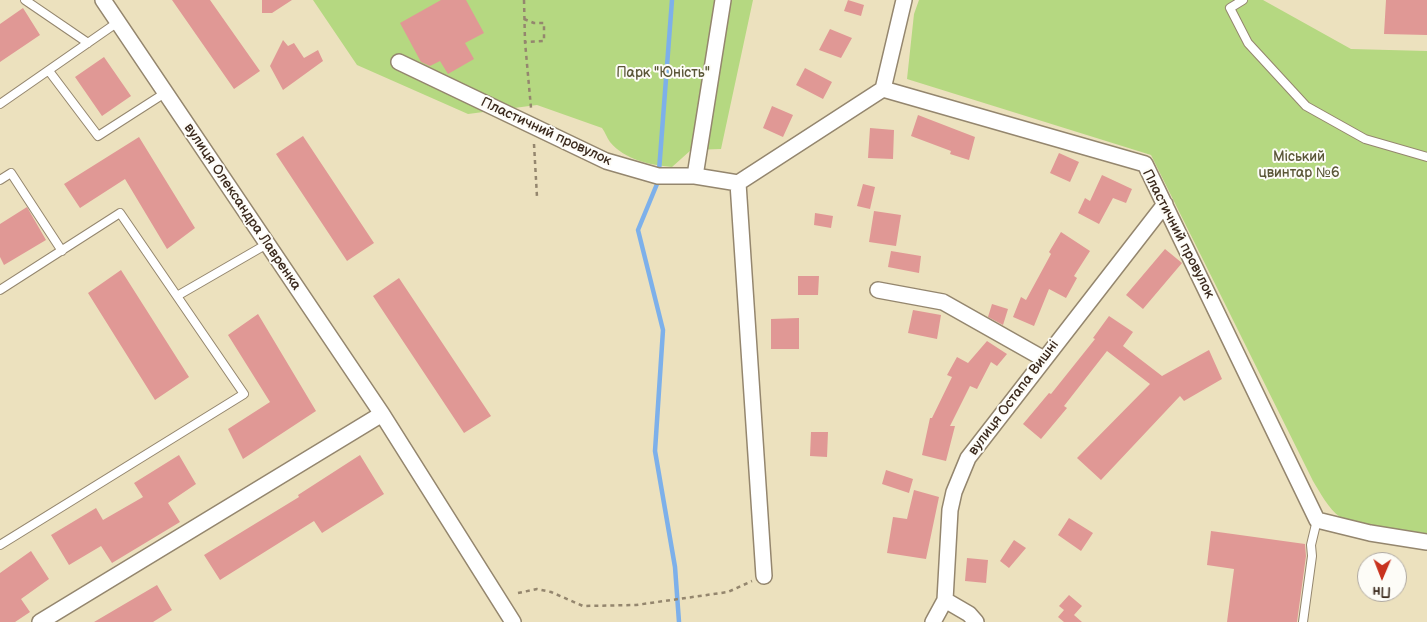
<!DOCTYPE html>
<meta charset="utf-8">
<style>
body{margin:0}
#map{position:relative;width:1427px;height:622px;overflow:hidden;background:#ece1be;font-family:"Balsamiq Sans",sans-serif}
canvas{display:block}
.north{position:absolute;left:1357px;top:552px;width:50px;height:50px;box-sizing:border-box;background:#fdfcf7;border:1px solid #afa8a0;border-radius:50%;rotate:181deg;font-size:14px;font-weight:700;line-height:20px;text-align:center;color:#3b2a1e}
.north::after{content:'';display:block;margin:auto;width:18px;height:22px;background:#c8321e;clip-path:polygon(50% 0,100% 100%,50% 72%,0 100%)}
</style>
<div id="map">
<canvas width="1427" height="622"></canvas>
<div class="north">Пн</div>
</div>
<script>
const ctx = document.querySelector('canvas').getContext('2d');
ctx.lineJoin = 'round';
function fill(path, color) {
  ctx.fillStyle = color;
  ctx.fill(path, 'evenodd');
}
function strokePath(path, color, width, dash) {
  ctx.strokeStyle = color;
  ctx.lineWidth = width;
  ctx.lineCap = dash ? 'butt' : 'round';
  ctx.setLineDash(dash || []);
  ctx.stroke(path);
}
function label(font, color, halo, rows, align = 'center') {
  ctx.font = font + ' "Balsamiq Sans",sans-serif';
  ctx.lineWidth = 4;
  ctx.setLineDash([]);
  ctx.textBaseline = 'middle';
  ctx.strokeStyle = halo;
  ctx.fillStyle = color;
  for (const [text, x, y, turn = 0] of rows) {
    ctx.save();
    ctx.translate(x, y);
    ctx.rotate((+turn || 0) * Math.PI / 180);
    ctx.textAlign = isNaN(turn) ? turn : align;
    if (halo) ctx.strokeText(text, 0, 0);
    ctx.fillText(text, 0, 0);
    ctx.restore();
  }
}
const green = new Path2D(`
 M 313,0 L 753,0 L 721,149 L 691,150 L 672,167 C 650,165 625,160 610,142 C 607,138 605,132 602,128 L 537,105 L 468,114 L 357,65 Z
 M 919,0 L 1263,0 L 1351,49 L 1427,51 L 1427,534 C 1409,532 1354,527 1340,517 C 1328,508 1321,494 1313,481 L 1151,155 L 907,79 L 914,14 Z`);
const stream = new Path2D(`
 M 659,171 L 672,0
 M 657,184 L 638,230 L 663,330 L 655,451 L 675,567 L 679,622`);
const building = new Path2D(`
 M 172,0 L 210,0 L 260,71 L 234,89 Z
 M 262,0 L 292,0 L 272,13 L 262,13 Z
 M 441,0 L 466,0 L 484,33 L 465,43 L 474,59 L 448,74 L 440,61 L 430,66 L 421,62 L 400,23 Z
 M 848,0 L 864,5 L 861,16 L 844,11 Z
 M 1386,0 L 1427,0 L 1427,35 L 1384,34 Z
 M 23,8 L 40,35 L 0,62 L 0,24 Z
 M 830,29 L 852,38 L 841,58 L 819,50 Z
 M 283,40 L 288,46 L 294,43 L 304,58 L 318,50 L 323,61 L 283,90 L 270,66 Z
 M 104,57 L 131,96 L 102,116 L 75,77 Z
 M 805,68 L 832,82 L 823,99 L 796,85 Z
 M 772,106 L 793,115 L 783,137 L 763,128 Z
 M 918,115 L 975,137 L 969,160 L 950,154 L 951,151 L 911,136 Z
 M 870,128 L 894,130 L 893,159 L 868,158 Z
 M 303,136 L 374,243 L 347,261 L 276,154 Z
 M 139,137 L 195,228 L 167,249 L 125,179 L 80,208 L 64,184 Z
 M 1059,153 L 1079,162 L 1070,182 L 1050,173 Z
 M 1102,175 L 1132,189 L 1126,203 L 1113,198 L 1099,224 L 1078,213 L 1085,198 L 1090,201 Z
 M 863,184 L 875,187 L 870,209 L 857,206 Z
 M 27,207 L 46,240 L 4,265 L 0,257 L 0,224 Z
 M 874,211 L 901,215 L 896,246 L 869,242 Z
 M 815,213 L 833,216 L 831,228 L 814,225 Z
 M 1061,232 L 1090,251 L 1074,276 L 1077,278 L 1066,298 L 1049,289 L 1034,326 L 1013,317 L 1021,297 L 1026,300 L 1051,254 L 1049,252 Z
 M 1165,249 L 1182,263 L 1143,309 L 1126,295 Z
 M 891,251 L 921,256 L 919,273 L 888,267 Z
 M 121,270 L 189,377 L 155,400 L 88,293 Z
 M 798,276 L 819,276 L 818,295 L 798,295 Z
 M 399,278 L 491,416 L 464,433 L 373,296 Z
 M 992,304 L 1008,309 L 1003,325 L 988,317 Z
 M 913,310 L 941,315 L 937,339 L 908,333 Z
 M 258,314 L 316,411 L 243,459 L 228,429 L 270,402 L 228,335 Z
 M 1109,316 L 1133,332 L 1123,346 L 1162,376 L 1209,350 L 1222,379 L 1184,401 L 1180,396 L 1101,480 L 1077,458 L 1150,384 L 1107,351 L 1064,406 L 1067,408 L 1041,439 L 1023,424 L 1049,393 L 1051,394 L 1095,339 L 1093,338 Z
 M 799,318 L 799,349 L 771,349 L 771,319 Z
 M 987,341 L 1007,354 L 997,366 L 991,362 L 977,389 L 970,386 L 950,426 L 955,426 L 946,461 L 922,455 L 930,418 L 932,418 L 952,377 L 947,375 L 957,357 L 968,363 Z
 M 811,432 L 828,432 L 827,457 L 810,456 Z
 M 179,455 L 196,484 L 168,503 L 180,522 L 112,563 L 101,546 L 69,565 L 51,535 L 96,508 L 103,520 L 143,497 L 134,483 Z
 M 360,455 L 384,494 L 322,533 L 314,521 L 220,580 L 204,555 L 299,497 L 298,495 Z
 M 886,470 L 913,479 L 909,493 L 882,484 Z
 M 914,490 L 939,497 L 926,559 L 887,553 L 893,517 L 907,519 Z
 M 1069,518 L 1093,533 L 1081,551 L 1058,535 Z
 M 1211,531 L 1305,544 L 1306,556 L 1297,622 L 1227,622 L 1234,569 L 1207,565 Z
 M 1014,540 L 1026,548 L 1009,568 L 1000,561 Z
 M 31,551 L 49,579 L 21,599 L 30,612 L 15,622 L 0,622 L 0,573 Z
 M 967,558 L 988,560 L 986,583 L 965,581 Z
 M 157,585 L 172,610 L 153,622 L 94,622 Z
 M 1069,595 L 1082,606 L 1074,615 L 1082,622 L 1064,622 L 1058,617 L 1064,610 L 1059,606 Z`);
const path = new Path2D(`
 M 524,0 L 525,42 L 531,108
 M 524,19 L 534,23 L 544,23 L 544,41 L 525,42
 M 534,144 L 537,197
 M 518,593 L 537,589 L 551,592 L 583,606 L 636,605 L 728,592 L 752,581`);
const service = new Path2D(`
 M 25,0 L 88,43
 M 1243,0 L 1230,8 L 1248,43 L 1306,106 L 1365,139 L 1427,157
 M 49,71 L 98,136 L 165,93
 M 0,104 L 118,22
 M 0,180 L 11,173 L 62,251
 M 0,290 L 120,213 L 244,394 L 0,545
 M 177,296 L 267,244
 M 1303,622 L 1312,556 L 1311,545 L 1317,520`);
const minor = new Path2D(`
 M 103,0 L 382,414 L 513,622
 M 399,62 L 606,161 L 658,176 L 695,176 L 738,183 L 883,89 L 904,0
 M 883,89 L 1145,164 L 1317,520 L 1370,533 L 1427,542
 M 695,176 L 723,0
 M 738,183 L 764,576
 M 878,290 L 943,302 L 1044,359
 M 945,600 L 969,614 L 976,622
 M 40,622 L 382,414
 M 933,622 L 945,600 L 950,510 L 954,492 L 968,458 L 1165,204`);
const parkNames = [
 ["Парк \"Юність\"",663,73],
 ["Міський",1299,157],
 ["цвинтар №6",1299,173]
];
const streetNames = [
 ["Пластичний провулок",546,132,25],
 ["вулиця Олександра Лавренка",242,207,56],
 ["Пластичний провулок",1178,234,63],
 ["вулиця Остапа Вишні",1014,398,-53]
];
fill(green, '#b5d881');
strokePath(stream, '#7db0ea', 4.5);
fill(building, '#e09895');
strokePath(service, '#94866e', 10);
strokePath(minor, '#94866e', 18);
strokePath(path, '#94866e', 2.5, [4, 4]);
strokePath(service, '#fff', 8);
strokePath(minor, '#fff', 15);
label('14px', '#5a5637', '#fdfcf7', parkNames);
label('14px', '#3b2a1e', '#fdfcf7', streetNames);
</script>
